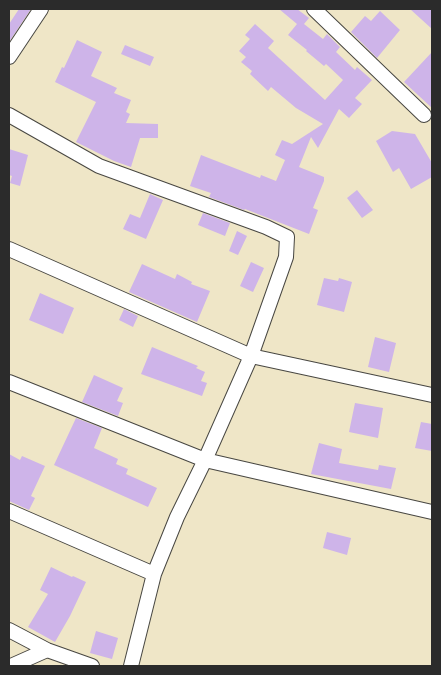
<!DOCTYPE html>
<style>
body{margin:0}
#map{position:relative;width:441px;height:675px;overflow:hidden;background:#efe6c7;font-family:Pangolin,sans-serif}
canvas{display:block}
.frame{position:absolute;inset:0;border:10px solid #2b2b2b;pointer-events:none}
</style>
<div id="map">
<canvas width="441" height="675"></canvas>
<div class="frame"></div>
</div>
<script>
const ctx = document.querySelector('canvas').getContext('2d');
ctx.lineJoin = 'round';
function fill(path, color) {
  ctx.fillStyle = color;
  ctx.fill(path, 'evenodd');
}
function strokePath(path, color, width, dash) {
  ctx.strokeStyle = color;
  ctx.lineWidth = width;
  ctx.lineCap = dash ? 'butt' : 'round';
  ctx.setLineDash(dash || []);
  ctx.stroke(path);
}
const building = new Path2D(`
 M 19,9 L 31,9 L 9,42 L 9,24 Z
 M 279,9 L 297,9 L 309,18 L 304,24 L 323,39 L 327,34 L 340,47 L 336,52 L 355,70 L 357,67 L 372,80 L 355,98 L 362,104 L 349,118 L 339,109 L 318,148 L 311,137 L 299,167 L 324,177 L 324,181 L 313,208 L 318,210 L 309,234 L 245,209 L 244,210 L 209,197 L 211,193 L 190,186 L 201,155 L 260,178 L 261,175 L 276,181 L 285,160 L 275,155 L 282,140 L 292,144 L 323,124 L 296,108 L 271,87 L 268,91 L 250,74 L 252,71 L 241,62 L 246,57 L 239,51 L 250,39 L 245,35 L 255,24 L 274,41 L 268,48 L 325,100 L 343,80 L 326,64 L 324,66 L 306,51 L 307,50 L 288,35 L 297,24 Z
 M 410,9 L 432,9 L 432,29 Z
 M 380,11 L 400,30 L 377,58 L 351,32 L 365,16 L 371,21 Z
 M 77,40 L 102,52 L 91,76 L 117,88 L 114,93 L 131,100 L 126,112 L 130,114 L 126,123 L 158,124 L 158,138 L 140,138 L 131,167 L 114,161 L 76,142 L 96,102 L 55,82 L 62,67 L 64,68 Z
 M 125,45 L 154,57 L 150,66 L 121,54 Z
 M 432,52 L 432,108 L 404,82 Z
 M 392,131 L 415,134 L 432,163 L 432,177 L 411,189 L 399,168 L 393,172 L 376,141 Z
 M 9,149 L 28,155 L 20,186 L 10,183 L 12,176 L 9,175 Z
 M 357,190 L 373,210 L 362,218 L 347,198 Z
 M 150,194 L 163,200 L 146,239 L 123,229 L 130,214 L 140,218 Z
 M 203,213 L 230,223 L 225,236 L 198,225 Z
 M 237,231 L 247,236 L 238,255 L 229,251 Z
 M 251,262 L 264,268 L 253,292 L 240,286 Z
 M 142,264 L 175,279 L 177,274 L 192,282 L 191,284 L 210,291 L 197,322 L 129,292 Z
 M 324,278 L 338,281 L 339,278 L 352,282 L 344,312 L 317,305 Z
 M 40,293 L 74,308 L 63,334 L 29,320 Z
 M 124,309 L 138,316 L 133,327 L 119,320 Z
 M 375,337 L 396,343 L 389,372 L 368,367 Z
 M 152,347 L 198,366 L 196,368 L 205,372 L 201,381 L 207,383 L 202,396 L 141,374 Z
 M 94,375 L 123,388 L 117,401 L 123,403 L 118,416 L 82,402 Z
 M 355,403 L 383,408 L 378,438 L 349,432 Z
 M 76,418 L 102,428 L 94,448 L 118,459 L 116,464 L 128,469 L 126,474 L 157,488 L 148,507 L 54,465 Z
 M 421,422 L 432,424 L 432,451 L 415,448 Z
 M 319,443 L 342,449 L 339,463 L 378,470 L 379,465 L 396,468 L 391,489 L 311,474 Z
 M 9,454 L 20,460 L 22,456 L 45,466 L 31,496 L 35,498 L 29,510 L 9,501 Z
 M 327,532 L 351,538 L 347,555 L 323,548 Z
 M 51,567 L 72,577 L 73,576 L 86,582 L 70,616 L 55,642 L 28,627 L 48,594 L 40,590 Z
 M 96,631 L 118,638 L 112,659 L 90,653 Z`);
const minor = new Path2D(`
 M 314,9 L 424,115
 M 9,57 L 41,9
 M 9,115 L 99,166 L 266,227 L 287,237 L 286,257 L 251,356 L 205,460 L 177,517 L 154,574 L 131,666
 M 9,249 L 251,356 L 432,395
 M 9,382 L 205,460 L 432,512
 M 9,511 L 154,574
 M 9,630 L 47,650 L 92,666
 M 11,666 L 47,650`);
fill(building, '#ceb4e9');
strokePath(minor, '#484742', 16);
strokePath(minor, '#fff', 14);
</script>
